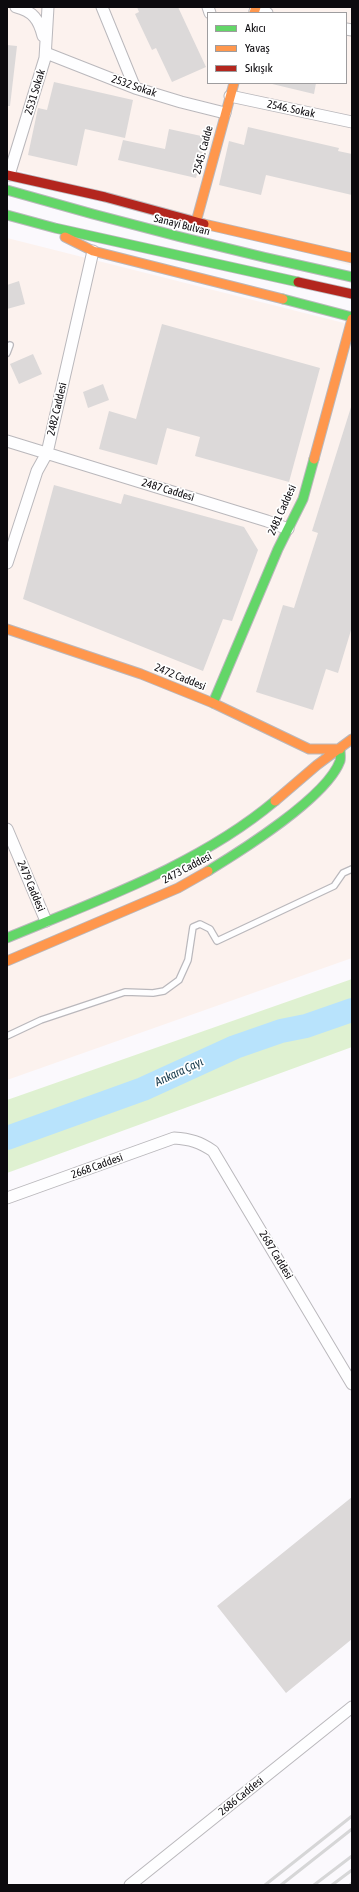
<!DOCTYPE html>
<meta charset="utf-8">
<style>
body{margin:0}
#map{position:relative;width:359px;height:1892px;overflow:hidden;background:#fbf9fd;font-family:"Asap Condensed",sans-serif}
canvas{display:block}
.frame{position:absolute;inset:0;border:8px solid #0c0a0e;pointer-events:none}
.legend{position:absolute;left:207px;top:12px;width:140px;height:72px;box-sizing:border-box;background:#fff;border:1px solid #9e9d9f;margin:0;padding:5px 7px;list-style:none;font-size:12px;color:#0c0a0e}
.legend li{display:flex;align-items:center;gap:8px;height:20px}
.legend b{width:20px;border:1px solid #9e9d9f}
</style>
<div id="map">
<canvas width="359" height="1892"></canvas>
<div class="frame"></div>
<ul class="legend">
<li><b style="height:5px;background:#63d668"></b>Akıcı</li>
<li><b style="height:5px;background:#ff974d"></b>Yavaş</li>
<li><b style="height:5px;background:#b3261e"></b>Sıkışık</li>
</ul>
</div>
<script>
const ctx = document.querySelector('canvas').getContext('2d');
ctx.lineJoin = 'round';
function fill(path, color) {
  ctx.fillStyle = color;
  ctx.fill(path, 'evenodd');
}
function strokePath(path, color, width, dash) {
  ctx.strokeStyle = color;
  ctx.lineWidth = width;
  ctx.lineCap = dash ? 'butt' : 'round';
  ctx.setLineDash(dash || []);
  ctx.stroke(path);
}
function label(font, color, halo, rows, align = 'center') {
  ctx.font = font + ' "Asap Condensed",sans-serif';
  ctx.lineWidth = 3.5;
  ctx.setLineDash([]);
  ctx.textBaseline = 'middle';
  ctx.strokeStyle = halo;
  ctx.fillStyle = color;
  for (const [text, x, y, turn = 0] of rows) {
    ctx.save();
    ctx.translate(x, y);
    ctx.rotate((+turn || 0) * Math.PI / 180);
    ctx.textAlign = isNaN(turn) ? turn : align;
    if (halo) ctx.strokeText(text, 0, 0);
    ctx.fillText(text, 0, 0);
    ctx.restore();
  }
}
const industrial = new Path2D(`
 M 7,7 L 352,7 L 352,266 L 7,167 ZM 208,13 L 346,13 L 346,83 L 208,83 Z
 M 7,238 L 352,325 L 352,958 L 7,1080 Z`);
const green = new Path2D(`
 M 352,979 L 352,1047 L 7,1173 L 7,1100 Z`);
const river = new Path2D(`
 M 7,1138 L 143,1089 L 235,1047 L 281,1031 L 306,1026 L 352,1010`);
const building = new Path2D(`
 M 137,7 L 178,7 L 206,67 L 172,82 L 156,48 L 152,50 L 135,14 L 139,12 Z
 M 7,45 L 17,46 L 10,106 L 7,106 Z
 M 54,82 L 133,100 L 125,138 L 85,129 L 77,166 L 28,155 L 38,108 L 47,110 Z
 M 268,83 L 316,83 L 314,94 Z
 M 248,127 L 339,148 L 338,151 L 352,154 L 352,195 L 266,175 L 261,195 L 219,185 L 229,141 L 244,145 Z
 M 169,129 L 206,137 L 196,178 L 118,160 L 123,140 L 165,149 Z
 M 19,281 L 25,304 L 7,309 L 7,285 Z
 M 162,324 L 320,368 L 289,482 L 195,456 L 200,437 L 167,428 L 157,465 L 99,449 L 109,411 L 136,419 Z
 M 33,354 L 42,374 L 19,384 L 10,364 Z
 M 103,384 L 109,400 L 88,408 L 83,392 Z
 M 352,404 L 352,627 L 338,673 L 326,669 L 313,710 L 256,692 L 283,605 L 294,608 L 318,533 L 312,531 Z
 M 54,485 L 121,504 L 124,494 L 244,527 L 258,550 L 232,621 L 223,619 L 203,671 L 23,599 Z
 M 352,1497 L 352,1639 L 286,1693 L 217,1606 Z`);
const lane = new Path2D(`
 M 7,353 L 10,345
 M 7,1036 L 41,1020 L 125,992 L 153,993 L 164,991 L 179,980 L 188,960 L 193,927 L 200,924 L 210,929 L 217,941 L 334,886 L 343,873 L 352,869`);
const street = new Path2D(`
 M 16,7 C 33,11 39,20 43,36
 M 102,7 L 135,88
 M 208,7 L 210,13
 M 255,11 L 267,13
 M 346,29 L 352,30
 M 46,53 L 135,88 L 181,102 L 225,113
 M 230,96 L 352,122
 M 9,175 L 45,58 L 48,7
 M 7,441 L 267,521 L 288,529
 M 7,563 L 37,471 L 47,453 L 93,251
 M 7,829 L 46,921
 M 7,1198 L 174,1138 C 190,1139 200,1142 213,1151 L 352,1384
 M 130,1885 L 352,1707`);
const fast = new Path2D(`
 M 7,190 C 121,223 236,252 352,277
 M 7,215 L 55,228 L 298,282
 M 283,299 L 352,317
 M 213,703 L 278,549 L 303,499 L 314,459
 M 208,871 C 241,851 327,797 340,761 C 341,758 340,753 340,749
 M 7,938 C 98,900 199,865 275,801`);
const slow = new Path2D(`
 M 254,13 L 256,7
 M 196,222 L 234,83
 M 204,224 L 352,258
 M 65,237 L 93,251 L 283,299
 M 314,459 L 352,319
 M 7,629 L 141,674 L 213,703 L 309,749 L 340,749
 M 275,801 L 317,765 L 352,739
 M 7,961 L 178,888 L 208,871`);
const jam = new Path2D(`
 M 7,175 L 105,197 L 204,224
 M 298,282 L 352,294`);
const rail = new Path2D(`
 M 265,1885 L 352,1816
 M 281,1885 L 352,1829
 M 314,1885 L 352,1856
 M 332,1885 L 352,1870
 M 350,1885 L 352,1883`);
const streetNames = [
 ["2532 Sokak",134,86,19],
 ["2531 Sokak",35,92,-73],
 ["2546. Sokak",291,109,12],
 ["2545. Cadde",203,150,-75],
 ["Sanayi Bulvarı",182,225,14],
 ["2482 Caddesi",57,409,-77],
 ["2487 Caddesi",168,490,17],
 ["2481 Caddesi",282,510,-66],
 ["2472 Caddesi",180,677,22],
 ["2473 Caddesi",187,868,-28],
 ["2479 Caddesi",31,886,67],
 ["2668 Caddesi",97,1166,-20],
 ["2687 Caddesi",276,1255,59],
 ["2686 Caddesi",241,1796,-39]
];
const waterNames = [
 ["Ankara Çayı",179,1072,-25]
];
fill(industrial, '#fcf2ee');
fill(green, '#dff1d1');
strokePath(river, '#b8e3fc', 24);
fill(building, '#dcd9d9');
strokePath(lane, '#bab8bc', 8);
strokePath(street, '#bab8bc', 13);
strokePath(fast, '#bab8bc', 11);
strokePath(slow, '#bab8bc', 11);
strokePath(jam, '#bab8bc', 11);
strokePath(lane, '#fefeff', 5.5);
strokePath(street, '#fefeff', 11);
strokePath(fast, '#63d668', 9);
strokePath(slow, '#ff974d', 9);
strokePath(jam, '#b3261e', 9);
strokePath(rail, '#d6d6d7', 3);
label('11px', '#0c0a0e', '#fff', streetNames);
label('italic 12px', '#113547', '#fff', waterNames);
</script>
